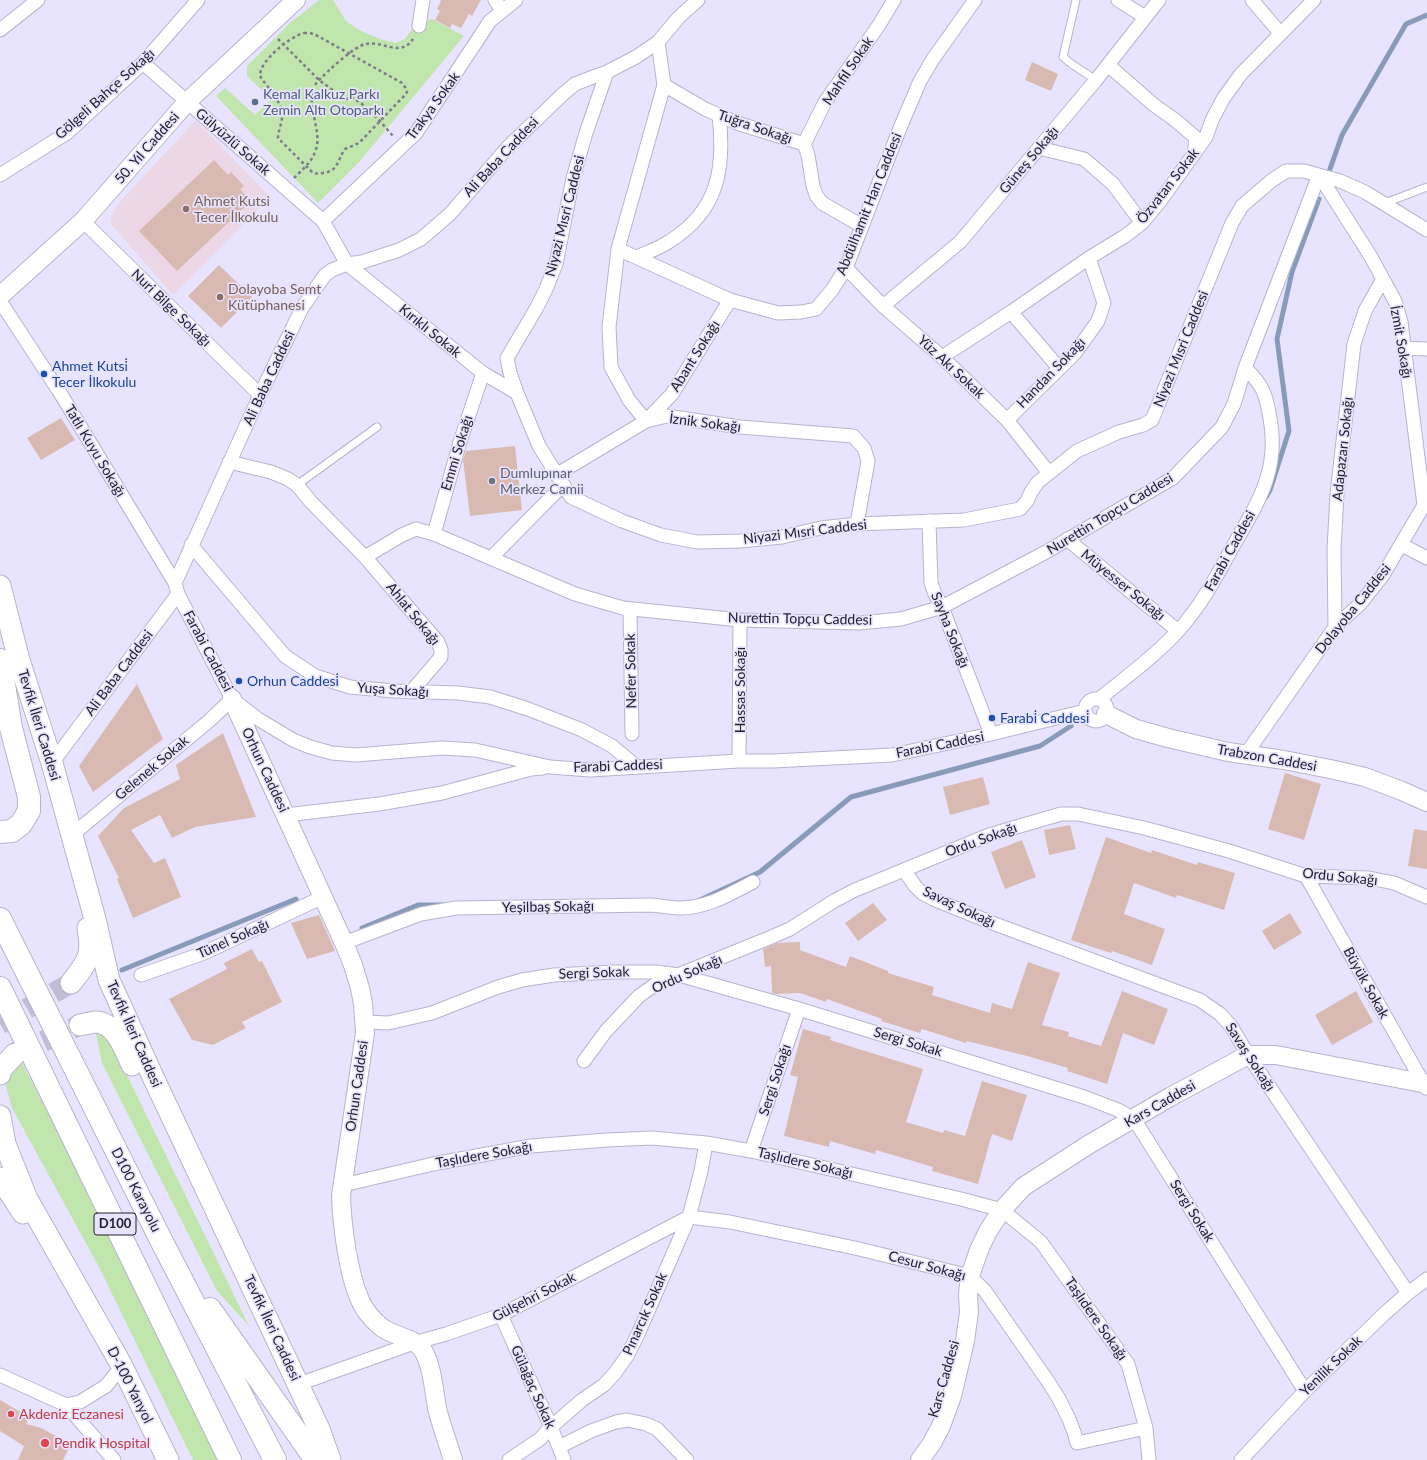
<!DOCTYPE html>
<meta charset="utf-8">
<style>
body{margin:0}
canvas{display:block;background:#e8e4ff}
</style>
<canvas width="1427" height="1460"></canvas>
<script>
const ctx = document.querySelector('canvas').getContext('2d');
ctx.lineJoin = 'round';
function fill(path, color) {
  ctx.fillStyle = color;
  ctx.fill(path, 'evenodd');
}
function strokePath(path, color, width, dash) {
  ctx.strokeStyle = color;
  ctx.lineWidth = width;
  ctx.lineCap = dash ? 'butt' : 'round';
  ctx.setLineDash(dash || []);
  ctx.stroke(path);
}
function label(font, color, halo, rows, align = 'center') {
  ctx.font = font + ' Lato,sans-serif';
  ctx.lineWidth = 3.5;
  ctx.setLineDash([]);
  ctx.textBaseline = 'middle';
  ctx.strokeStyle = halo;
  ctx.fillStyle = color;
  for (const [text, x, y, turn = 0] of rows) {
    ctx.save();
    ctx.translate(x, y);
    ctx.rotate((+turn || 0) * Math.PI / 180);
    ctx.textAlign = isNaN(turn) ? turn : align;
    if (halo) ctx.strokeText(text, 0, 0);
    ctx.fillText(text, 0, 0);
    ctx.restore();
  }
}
const education = new Path2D(`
 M 196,120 L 270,197 L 173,295 L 111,224 L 111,218 L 116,206 Z`);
const green = new Path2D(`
 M 319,0 L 333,0 L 346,21 L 361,31 L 380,39 L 396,43 L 405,39 L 415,25 L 432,19 L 464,36 L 360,161 L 318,203 L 216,96 L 225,88 L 255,115 L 271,99 L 247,76 L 247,66 L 290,23 Z
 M 105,1030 L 249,1326 L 217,1291 L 102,1063 L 96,1034 Z
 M 21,1061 L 160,1330 L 221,1460 L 193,1460 L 99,1267 L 12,1108 L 4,1079 Z`);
const stream = new Path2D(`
 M 1330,169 L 1342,135 L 1406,24 L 1427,15
 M 1266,497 L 1270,490 L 1289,431 L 1277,339 L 1292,272 L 1319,199
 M 700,900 L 760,872 L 851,797 L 1040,746 L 1071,726
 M 362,928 L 418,905 L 443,905
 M 122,970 L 296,899`);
const building = new Path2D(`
 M 440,0 L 481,0 L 472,16 L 469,14 L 461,28 L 452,24 L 450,28 L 435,20 L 440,11 L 437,9 L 441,1 Z
 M 1032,62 L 1058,74 L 1051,91 L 1025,80 Z
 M 214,160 L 228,175 L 231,172 L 244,186 L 240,189 L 251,201 L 177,271 L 139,231 Z
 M 219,265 L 252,297 L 221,328 L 188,296 Z
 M 61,418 L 75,440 L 41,460 L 27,438 Z
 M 515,446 L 522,510 L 470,516 L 463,460 L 466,451 Z
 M 137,684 L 163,739 L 93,792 L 79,766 Z
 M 223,733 L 256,817 L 195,827 L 172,838 L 160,815 L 131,830 L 154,863 L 165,858 L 181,897 L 133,918 L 117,879 L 119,878 L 98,836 L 124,808 L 180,779 L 176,765 Z
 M 1285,773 L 1321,784 L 1304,840 L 1268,829 Z
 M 983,777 L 990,804 L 950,815 L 943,787 Z
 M 1070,825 L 1076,849 L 1049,855 L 1044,830 Z
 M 1414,829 L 1427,831 L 1427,869 L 1408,866 Z
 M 1106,837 L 1151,853 L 1152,850 L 1197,865 L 1198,862 L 1235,873 L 1224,910 L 1177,895 L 1176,898 L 1134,883 L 1124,914 L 1165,929 L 1152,965 L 1112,951 L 1111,953 L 1071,940 Z
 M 1022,840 L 1036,877 L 1005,889 L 991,852 Z
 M 873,903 L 887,920 L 858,941 L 845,923 Z
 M 1290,913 L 1302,933 L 1274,950 L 1262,931 Z
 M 319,915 L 335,951 L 307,959 L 291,923 Z
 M 800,942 L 800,950 L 846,967 L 850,956 L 888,971 L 888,973 L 934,987 L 932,995 L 990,1013 L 992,1003 L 1012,1009 L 1028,962 L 1060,973 L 1042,1025 L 1069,1032 L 1068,1036 L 1101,1046 L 1122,991 L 1168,1009 L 1154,1045 L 1123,1033 L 1107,1084 L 1067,1071 L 1068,1068 L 1027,1056 L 967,1041 L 966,1043 L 922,1029 L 920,1033 L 881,1021 L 882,1019 L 827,999 L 826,1002 L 800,993 L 776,994 L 772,993 L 771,966 L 765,967 L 763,949 L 777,943 Z
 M 252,949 L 259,962 L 262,961 L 282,1002 L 242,1022 L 246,1028 L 213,1045 L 192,1040 L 169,999 L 227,969 L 224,963 Z
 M 1356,991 L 1373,1022 L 1332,1045 L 1315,1015 Z
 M 803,1029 L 831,1037 L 830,1040 L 923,1069 L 906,1122 L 943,1133 L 944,1130 L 965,1136 L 982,1081 L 1027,1095 L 1012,1141 L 992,1134 L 978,1184 L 932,1171 L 933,1167 L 876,1150 L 875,1154 L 830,1141 L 829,1147 L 784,1136 L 798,1077 L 790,1075 Z
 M 0,1400 L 24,1414 L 23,1416 L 29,1419 L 26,1424 L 41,1428 L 71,1444 L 63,1460 L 18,1460 L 24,1446 L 0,1431 Z`);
const primaryTunnel = new Path2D(`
 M 0,1024 L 71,983
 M 15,1054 L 80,1025`);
const path = new Path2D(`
 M 304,33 L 310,33 L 316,35 L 402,83 L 405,87 L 407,92 L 404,96 L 359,143 L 345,149 C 337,160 339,171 323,173 C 317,174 316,174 311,171 L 278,138 C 278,131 282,124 282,117 C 282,100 268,89 260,76 C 259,61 291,36 304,33 Z
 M 278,39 L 319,80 L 345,99 L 353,98 L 362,104 L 380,121 L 393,136
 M 294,178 C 303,169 313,161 316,149 C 323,130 302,99 318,81 C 327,72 354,46 366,44 C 382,40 401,58 413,39`);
const lane = new Path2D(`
 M 1076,0 L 1063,57 L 1073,65 L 1096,80
 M 1385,203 L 1427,187
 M 297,485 L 377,427`);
const street = new Path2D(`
 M 495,0 L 502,10
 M 1118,0 L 1145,17
 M 1252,0 L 1280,33
 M 419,26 L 423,0
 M 0,30 L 38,0
 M 658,42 L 664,85 L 618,249 L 730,300 L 778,313 L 801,312 L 816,309 L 832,290 L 846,268 L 900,128 L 920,81 L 933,59 L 975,0
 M 143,63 L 323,221 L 347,264 L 483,373 L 517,393
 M 1108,65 L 1154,105 L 1175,120 L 1196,138 L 1194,154
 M 607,72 L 586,133 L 573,178 L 556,264 L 546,289 L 536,309 L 507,358 L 510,373 L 517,393 L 539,446 L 571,497 L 622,521 L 661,535 L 697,542 L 740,541 L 782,537 L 821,528 L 857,524 L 964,520 L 1020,509 L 1027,501 L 1031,492 L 1038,482 L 1077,451 L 1119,432 L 1143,425 L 1152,420 L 1232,223 L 1242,206 L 1271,181 L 1286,171 L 1304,171 L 1340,181 L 1365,192 L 1427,230
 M 664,85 L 705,109 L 737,123 L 804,144
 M 804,144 L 825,102 L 879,25 L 894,0
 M 804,144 L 808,155 L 813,186 L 816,195 L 822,203 L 862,226
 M 1039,148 L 1084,159 L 1113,184 L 1142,223
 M 0,175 L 67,133 L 143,63 L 198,0
 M 1319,175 L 1371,257 L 1395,301 L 1401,322 L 1424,505
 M 83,221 L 260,395
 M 323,221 L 416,133 L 490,21 L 516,0
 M 618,249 L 609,327 L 611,367 L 629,400 L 646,421 L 667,416 L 740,427 L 853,436 L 864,448 L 868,461 L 857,524
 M 637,257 C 648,252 660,248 670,241 C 719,210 725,168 719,115
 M 846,268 L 883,306 L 942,357 L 1007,420 L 1049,473
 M 0,301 L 62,396 L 175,583
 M 883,306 L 960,242 L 1096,80 L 1159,0
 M 1011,312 L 1059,368
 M 1404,348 L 1427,349
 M 942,357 L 1011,312 L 1089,258 L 1125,236 L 1142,223 L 1161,200 L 1206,137 L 1212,120 L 1223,99 L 1241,74 L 1314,0
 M 1007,420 L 1075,353 L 1098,321 L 1104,303 L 1089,258
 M 229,462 L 271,472 L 288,479 L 297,485 L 311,502 L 365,557 L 402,535 L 416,529 L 434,534 L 575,594 L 623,608 L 740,620 L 859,623 L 901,619 L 942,607 L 1046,552 L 1173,478 L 1222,427 L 1234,404 L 1245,368 L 1319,175
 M 556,475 L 646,421 L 672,394 L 730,300
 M 929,521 L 931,583 L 935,594 L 942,607 L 991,734
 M 434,534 L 460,442 L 483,373
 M 1067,539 L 1178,631
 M 191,545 L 285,656 L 315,676 L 350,687 L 394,691 L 458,693 L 490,697 L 528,709 L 582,730 L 612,746 L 636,766
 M 1402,545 L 1427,558
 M 365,557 L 438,642 L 441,650 L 441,657 L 411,692
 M 491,558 L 563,485
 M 178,594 L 232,699 L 258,719 L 293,740 L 310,747 L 332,753 L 356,755 L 442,748 L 475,750 L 550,767 L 590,770 L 739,761 L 773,761 L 892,755 L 991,734 L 1085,711
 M 630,609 L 632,734
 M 1335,627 L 1334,549 L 1337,494 L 1354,344 L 1365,311 L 1383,279
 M1085 710a11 11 0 1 1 22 0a11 11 0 1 1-22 0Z
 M 1099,699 C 1126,677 1154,657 1177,632 C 1199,609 1217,576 1232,548 C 1257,504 1280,471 1270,418 C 1266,394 1263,385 1245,368
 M 1246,754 L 1335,627 L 1360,604 L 1383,575 L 1427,500
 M 739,761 L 740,620
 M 52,763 L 178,594 L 175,583 L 260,395 L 302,308 L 325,275 L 332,270 L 347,264 L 362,262 L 399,250 L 421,239 L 450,214 L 508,147 L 563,94 L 575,84 L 593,77 L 607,72 L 636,57 L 658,42 L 679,17 L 698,0
 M 286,815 L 379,804 L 442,793 L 531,769 L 543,768
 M 72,835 L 210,720 L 232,699
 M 904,870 L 915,886 L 922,893 L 933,899 L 995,924 L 1200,1000 L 1220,1014 L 1231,1026 L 1248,1055 L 1408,1293
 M 1306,876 L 1426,1088
 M 344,943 L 421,914 L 456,908 L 652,905 C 661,906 671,908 680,908 C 707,908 730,894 753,882
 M 141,975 L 204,953 L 323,897
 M 365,1022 L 388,1023 L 432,1013 L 498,987 L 522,980 L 554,975 L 614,972 L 656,972 L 679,975 L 799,1009 L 1084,1097 L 1118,1110 L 1134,1119 L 1305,1391
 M 584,1061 L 606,1031 L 639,996 L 656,984 L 769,938 L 790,929 L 834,901 L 855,890 L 989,835 L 1061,814 L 1078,814 L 1144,828 L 1229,851 L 1306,876 L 1369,878 L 1394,883 L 1427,897
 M 751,1151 L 799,1009
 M 343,1185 L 433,1164 L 531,1146 L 607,1140 L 652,1138 L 706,1143 L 751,1151 L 961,1199 L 1002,1210 L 1041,1242 L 1128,1364 L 1146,1428 L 1149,1460
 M 501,1315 L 551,1427 L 564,1460
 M 0,1375 L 66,1405 L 80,1402 L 106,1386 L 122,1366
 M 299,1384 L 414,1343 L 446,1334 L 501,1315 L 689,1217 L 701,1171 L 706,1143
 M 66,1405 L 114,1460
 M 559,1447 L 591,1431 L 616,1422 L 627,1420 L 646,1424 L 657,1429 L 687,1460
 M 509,1460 L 540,1439 L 551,1427 L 582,1400 L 604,1385 L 615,1373 L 627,1356 L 639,1332 L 689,1217 L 730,1222 L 855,1248 L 970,1276 L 985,1291 L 1047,1380 L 1059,1399 L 1069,1419 L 1074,1432 L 1077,1443 L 1146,1428
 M 1241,1460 L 1305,1391 L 1384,1314 L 1408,1293 L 1427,1279`);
const secondary = new Path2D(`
 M 0,296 L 83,221 L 187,102 L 296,0
 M 232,699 L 344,943 L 353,965 L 360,988 L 363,1004 L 365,1033 L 341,1196 C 342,1225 348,1273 360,1300 C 364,1310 372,1319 380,1326 C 391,1336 415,1338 422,1349 C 432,1363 434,1391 437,1408 C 441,1425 448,1443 453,1460
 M 1106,714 L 1136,729 L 1168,738 L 1228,752 L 1284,760 L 1330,769 L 1365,777 L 1402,791 L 1427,802
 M 920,1460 L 932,1443 L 941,1426 L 952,1396 L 965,1341 L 969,1312 L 968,1294 L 970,1276 L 979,1250 L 988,1231 L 1002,1210 L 1023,1187 L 1088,1145 L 1170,1097 L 1248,1055 L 1276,1055 L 1427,1084`);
const primary = new Path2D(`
 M 0,586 L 19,660 L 52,763 L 95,919 L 109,980 L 154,1079 L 319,1429 L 330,1460
 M 71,983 C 88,961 93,956 88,928
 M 80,1025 C 85,1024 90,1023 95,1022 C 116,1022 125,1050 132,1065
 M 0,1074 L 1,1069 L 15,1054
 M 0,1116 L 5,1144 L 27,1199 L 122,1366 L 168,1460
 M 0,1178 L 23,1213`);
const highway = new Path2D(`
 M 0,660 L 11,728 L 29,797 L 29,811 L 21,824 L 12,831 L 0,832
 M 0,919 L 161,1240 L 275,1460
 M 0,988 L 230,1460
 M 210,1309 L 316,1460`);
const markers = [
 [255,102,4,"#5c6f8a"],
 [186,209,4,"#8d6e63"],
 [220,297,4,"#8d6e63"],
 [44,374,4,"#1a4fb4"],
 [492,481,4,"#6b7280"],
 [239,681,4,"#1a4fb4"],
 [992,718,4,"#1a4fb4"],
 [11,1414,4,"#e0444e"],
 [45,1443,5,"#e0444e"]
];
const shields = [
 [115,1224,42]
];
const shieldNames = [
 ["D100",115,1224]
];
const streetNames = [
 ["Mahfil Sokak",848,71,-56],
 ["Gölgeli Bahçe Sokağı",105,94,-42],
 ["Trakya Sokak",433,106,-54],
 ["Tuğra Sokağı",755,127,19],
 ["Gülyüzlü Sokak",233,142,41],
 ["50. Yıl Caddesi",147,148,-49],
 ["Ali Baba Caddesi",501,157,-47],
 ["Güneş Sokağı",1029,160,-50],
 ["Özvatan Sokak",1168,186,-52],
 ["Abdülhamit Han Caddesi",869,204,-68],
 ["Niyazi Mısri Caddesi",565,216,-76],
 ["Nuri Bilge Sokağı",171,308,44],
 ["Kırıklı Sokak",430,331,39],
 ["İzmit Sokağı",1401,342,80],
 ["Niyazi Mısri Caddesi",1181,349,-68],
 ["Abant Sokağı",695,356,-58],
 ["Yüz Akı Sokak",951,367,43],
 ["Handan Sokağı",1051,373,-46],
 ["Ali Baba Caddesi",269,378,-65],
 ["İznik Sokağı",705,423,7],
 ["Adapazarı Sokağı",1343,449,-84],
 ["Tatlı Kuyu Sokağı",95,451,59],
 ["Emmi Sokağı",457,453,-73],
 ["Nurettin Topçu Caddesi",1110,514,-31],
 ["Niyazi Mısri Caddesi",805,532,-7],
 ["Farabi Caddesi",1230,551,-61],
 ["Müyesser Sokağı",1123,585,39],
 ["Dolayoba Caddesi",1353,609,-51],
 ["Ahlat Sokağı",413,614,51],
 ["Nurettin Topçu Caddesi",800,619,1],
 ["Sayha Sokağı",950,630,68],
 ["Farabi Caddesi",208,651,62],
 ["Nefer Sokak",631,671,-91],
 ["Ali Baba Caddesi",119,673,-53],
 ["Yuşa Sokağı",393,690,4],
 ["Hassas Sokağı",740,690,-90],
 ["Tevfik İleri Caddesi",39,725,73],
 ["Farabi Caddesi",940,745,-11],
 ["Trabzon Caddesi",1267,758,10],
 ["Farabi Caddesi",618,766,-2],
 ["Gelenek Sokak",152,768,-40],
 ["Orhun Caddesi",265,770,65],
 ["Ordu Sokağı",981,840,-20],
 ["Ordu Sokağı",1340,877,6],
 ["Yeşilbaş Sokağı",548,907,-1],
 ["Savaş Sokağı",959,907,25],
 ["Tünel Sokağı",233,939,-24],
 ["Sergi Sokak",594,973,-2],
 ["Ordu Sokağı",687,974,-24],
 ["Büyük Sokak",1366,983,61],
 ["Tevfik İleri Caddesi",134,1034,66],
 ["Sergi Sokak",908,1042,17],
 ["Savaş Sokağı",1250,1057,57],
 ["Sergi Sokağı",775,1080,-72],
 ["Orhun Caddesi",357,1086,-82],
 ["Kars Caddesi",1160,1104,-30],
 ["Taşlıdere Sokağı",484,1155,-10],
 ["Taşlıdere Sokağı",805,1163,13],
 ["D100 Karayolu",136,1190,63],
 ["Sergi Sokak",1192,1211,58],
 ["Cesur Sokağı",927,1266,15],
 ["Gülşehri Sokak",534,1297,-27],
 ["Pınarcık Sokak",645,1314,-66],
 ["Taşlıdere Sokağı",1096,1319,55],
 ["Tevfik İleri Caddesi",272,1328,65],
 ["Yenilik Sokak",1331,1366,-44],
 ["Kars Caddesi",944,1379,-74],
 ["D-100 Yanyol",130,1385,63],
 ["Gülağaç Sokak",533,1387,66]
];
const serviceNames = [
 ["Kemal Kalkuz Parkı",263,94],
 ["Zemin Altı Otoparkı",263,110]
];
const educationNames = [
 ["Ahmet Kutsi",194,201],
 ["Tecer İlkokulu",194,217],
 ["Dolayoba Semt",228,289],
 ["Kütüphanesi",228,305]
];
const transitNames = [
 ["Ahmet Kutsi̇",52,366],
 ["Tecer İlkokulu",52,382],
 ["Orhun Caddesi̇",247,681],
 ["Farabi̇ Caddesi̇",1000,718]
];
const worshipNames = [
 ["Dumlupınar",500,473],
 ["Merkez Camii",500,489]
];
const healthNames = [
 ["Akdeniz Eczanesi",19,1414],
 ["Pendik Hospital",54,1443]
];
fill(education, '#ecd7e6');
fill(green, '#c0e5ad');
strokePath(stream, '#889bba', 5);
fill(building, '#d8bab3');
strokePath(primaryTunnel, '#c0bdd4', 21, [21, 10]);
strokePath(lane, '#b7b3cd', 9);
strokePath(street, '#b7b3cd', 15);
strokePath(secondary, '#b7b3cd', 20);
strokePath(primary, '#b7b3cd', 23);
strokePath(highway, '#b7b3cd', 24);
strokePath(path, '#7e7b8d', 2.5, [3, 3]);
strokePath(lane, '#fff', 7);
strokePath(street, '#fff', 13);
strokePath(secondary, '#fff', 18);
strokePath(primary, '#fff', 21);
strokePath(highway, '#fff', 22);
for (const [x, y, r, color] of markers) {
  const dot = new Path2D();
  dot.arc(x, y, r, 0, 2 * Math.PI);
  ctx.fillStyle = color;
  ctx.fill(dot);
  strokePath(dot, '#e8e4ff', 1.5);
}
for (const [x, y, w] of shields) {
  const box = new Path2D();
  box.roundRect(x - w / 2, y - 11, w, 22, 3);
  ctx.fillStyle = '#e8e4ff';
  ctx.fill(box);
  strokePath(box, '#22202a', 1);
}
label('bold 13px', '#22202a', null, shieldNames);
label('14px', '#22202a', '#e8e4ff', streetNames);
label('14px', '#4e5e75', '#e8e4ff', serviceNames, 'left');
label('14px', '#785e54', '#e8e4ff', educationNames, 'left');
label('14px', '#164399', '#e8e4ff', transitNames, 'left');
label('14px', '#5b616d', '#e8e4ff', worshipNames, 'left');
label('14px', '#be3a42', '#e8e4ff', healthNames, 'left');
</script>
